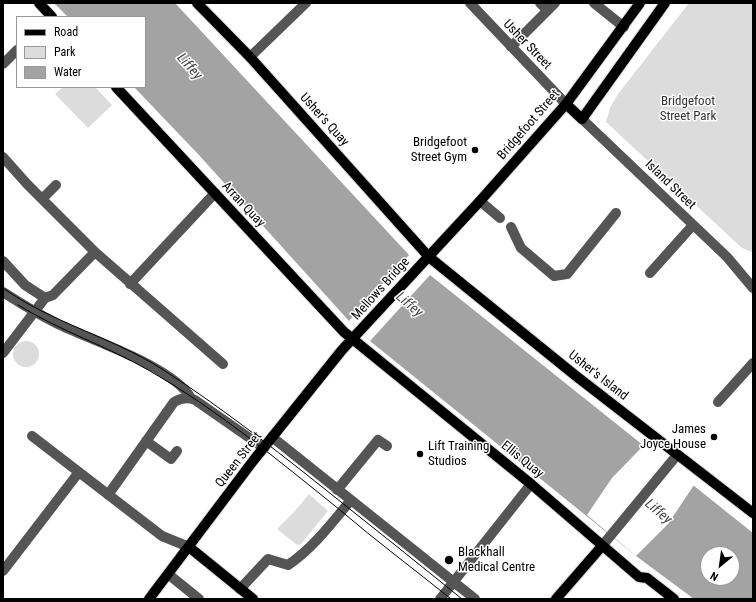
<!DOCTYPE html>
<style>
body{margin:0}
#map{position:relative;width:756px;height:602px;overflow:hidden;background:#fff;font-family:"Roboto Condensed",sans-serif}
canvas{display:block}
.frame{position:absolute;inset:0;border:4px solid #000;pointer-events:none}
.legend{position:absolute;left:16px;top:16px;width:130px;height:72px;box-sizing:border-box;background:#fff;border:1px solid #999;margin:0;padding:5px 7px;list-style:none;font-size:12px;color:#000}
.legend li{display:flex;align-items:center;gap:8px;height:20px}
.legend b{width:20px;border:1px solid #999}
.north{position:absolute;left:700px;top:546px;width:40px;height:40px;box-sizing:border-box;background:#fff;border:1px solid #999;border-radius:50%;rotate:209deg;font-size:11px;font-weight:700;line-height:16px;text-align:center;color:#000}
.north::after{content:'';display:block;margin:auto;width:14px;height:18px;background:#000;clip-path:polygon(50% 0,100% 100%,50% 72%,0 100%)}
</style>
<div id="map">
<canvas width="756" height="602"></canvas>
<div class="frame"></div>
<ul class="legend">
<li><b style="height:5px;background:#000"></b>Road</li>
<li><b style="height:11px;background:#dcdcdc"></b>Park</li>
<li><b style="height:11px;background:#a3a3a3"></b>Water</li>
</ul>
<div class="north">N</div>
</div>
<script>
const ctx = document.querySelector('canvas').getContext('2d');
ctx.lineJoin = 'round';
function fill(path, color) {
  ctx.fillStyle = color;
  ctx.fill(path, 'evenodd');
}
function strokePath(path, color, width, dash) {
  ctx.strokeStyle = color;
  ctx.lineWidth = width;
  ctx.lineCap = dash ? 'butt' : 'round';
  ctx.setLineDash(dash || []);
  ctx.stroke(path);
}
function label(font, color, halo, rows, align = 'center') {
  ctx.font = font + ' "Roboto Condensed",sans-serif';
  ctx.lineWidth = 3;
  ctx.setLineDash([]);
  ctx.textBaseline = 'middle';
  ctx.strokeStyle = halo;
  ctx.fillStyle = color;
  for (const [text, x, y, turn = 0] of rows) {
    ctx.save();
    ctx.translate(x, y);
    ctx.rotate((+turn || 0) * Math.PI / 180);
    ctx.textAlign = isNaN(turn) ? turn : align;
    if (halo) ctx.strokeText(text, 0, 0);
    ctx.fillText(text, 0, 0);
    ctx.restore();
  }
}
const green = new Path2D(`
 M 689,3 L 753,3 L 752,252 L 742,248 L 606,122 L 610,108 L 618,94 Z
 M 63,87 L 95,87 L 112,105 L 88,128 L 55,94 Z
 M13 354a13 13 0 1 1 26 0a13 13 0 1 1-26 0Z
 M 309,494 L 328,511 L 300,545 L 298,544 L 297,545 L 277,529 L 295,511 Z`);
const water = new Path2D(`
 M 54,3 L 175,3 L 409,255 L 430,275 L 753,533 L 753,599 L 694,599 L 636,556 L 370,341 L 349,321 L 198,154 L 134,87 L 145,87 L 145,17 L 68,17 ZM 708,554 L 732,554 L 732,578 L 708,578 Z`);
const pier = new Path2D(`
 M 409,255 L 430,275 L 370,341 L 349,321 Z
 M 644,445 L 694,485 L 668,524 L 636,556 L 587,515 L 612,478 Z`);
const minor = new Path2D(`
 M 470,3 L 566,104
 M 540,3 L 547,10
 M 594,3 L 624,27
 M 511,47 L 555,3
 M 250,57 L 306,3
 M 3,64 L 17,50
 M 582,119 L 727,257 L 753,288
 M 3,157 L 27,184 L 95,252 L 223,364
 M 42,199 L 56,185
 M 480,201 L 500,218
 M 511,227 L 521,248 L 554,276 L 567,274 L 616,213
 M 3,261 L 25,285 L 45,298
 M 650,273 L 693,225
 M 130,284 L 215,193
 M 3,292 C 20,303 38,314 56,323 C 90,340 172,366 191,398
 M 3,353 L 45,298 L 53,295 L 95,252
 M 718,402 L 753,363
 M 32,436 L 162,536 L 189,547
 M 272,437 L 475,599
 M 146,441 L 171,459 L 177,451
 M 337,490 L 378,440 L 387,446
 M 108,495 L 174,402 C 181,398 188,397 195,400 L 264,448
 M 602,546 L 677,455
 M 3,571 L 79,472
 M 168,574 L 199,599
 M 240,589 L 268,559 L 288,565 C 312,549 332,523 351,500
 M 440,599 L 531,484`);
const major = new Path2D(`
 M 39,3 L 52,17
 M 197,3 L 250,57 L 429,257 L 576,376 L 753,513
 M 116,87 L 344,332 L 531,484 L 639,577 L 647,578 L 674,599
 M 566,104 L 582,119 L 665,3
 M 189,547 L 253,599
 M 149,599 L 253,461 L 342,350 L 480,201 L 566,104 L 640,3
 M 556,599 L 602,546`);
const tram = new Path2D(`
 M 3,288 C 52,323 112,337 162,369 C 227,411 286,458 346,506 C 385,537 424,568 462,599
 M 18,305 C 60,331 107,346 150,371 C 218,410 279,461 340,510 C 376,541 414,569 451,599`);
const markers = [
 [475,150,4,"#000"],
 [714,437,4,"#000"],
 [420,454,4,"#000"],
 [449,560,5,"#000"]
];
const streetNames = [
 ["Usher Street",527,45,46],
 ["Usher's Quay",324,120,48],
 ["Bridgefoot Street",529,125,-49],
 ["Island Street",670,185,44],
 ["Arran Quay",243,205,47],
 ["Mellows Bridge",381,289,-48],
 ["Usher's Island",598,376,38],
 ["Queen Street",239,460,-52],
 ["Ellis Quay",522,460,39]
];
const parkNames = [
 ["Bridgefoot",688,102],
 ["Street Park",688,117]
];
const poiNames = [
 ["Bridgefoot",467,143],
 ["Street Gym",467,158],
 ["James",706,430],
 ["Joyce House",706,445],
 ["Lift Training",428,447,"left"],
 ["Studios",428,462,"left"],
 ["Blackhall",458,553,"left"],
 ["Medical Centre",458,568,"left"]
];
const waterNames = [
 ["Liffey",189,67,48],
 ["Liffey",409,305,40],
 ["Liffey",658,512,40]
];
fill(green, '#dcdcdc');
fill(water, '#a3a3a3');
fill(pier, '#fff');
strokePath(major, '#dbdbdb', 12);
strokePath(minor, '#555', 10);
strokePath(major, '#000', 10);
strokePath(tram, '#000', 1);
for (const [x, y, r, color] of markers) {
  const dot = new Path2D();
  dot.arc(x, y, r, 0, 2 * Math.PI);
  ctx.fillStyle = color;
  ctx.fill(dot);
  strokePath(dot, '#fff', 1.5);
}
label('13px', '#000', '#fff', streetNames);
label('13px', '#333', '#fff', parkNames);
label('13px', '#000', '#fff', poiNames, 'right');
label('italic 14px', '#444', '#fff', waterNames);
</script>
